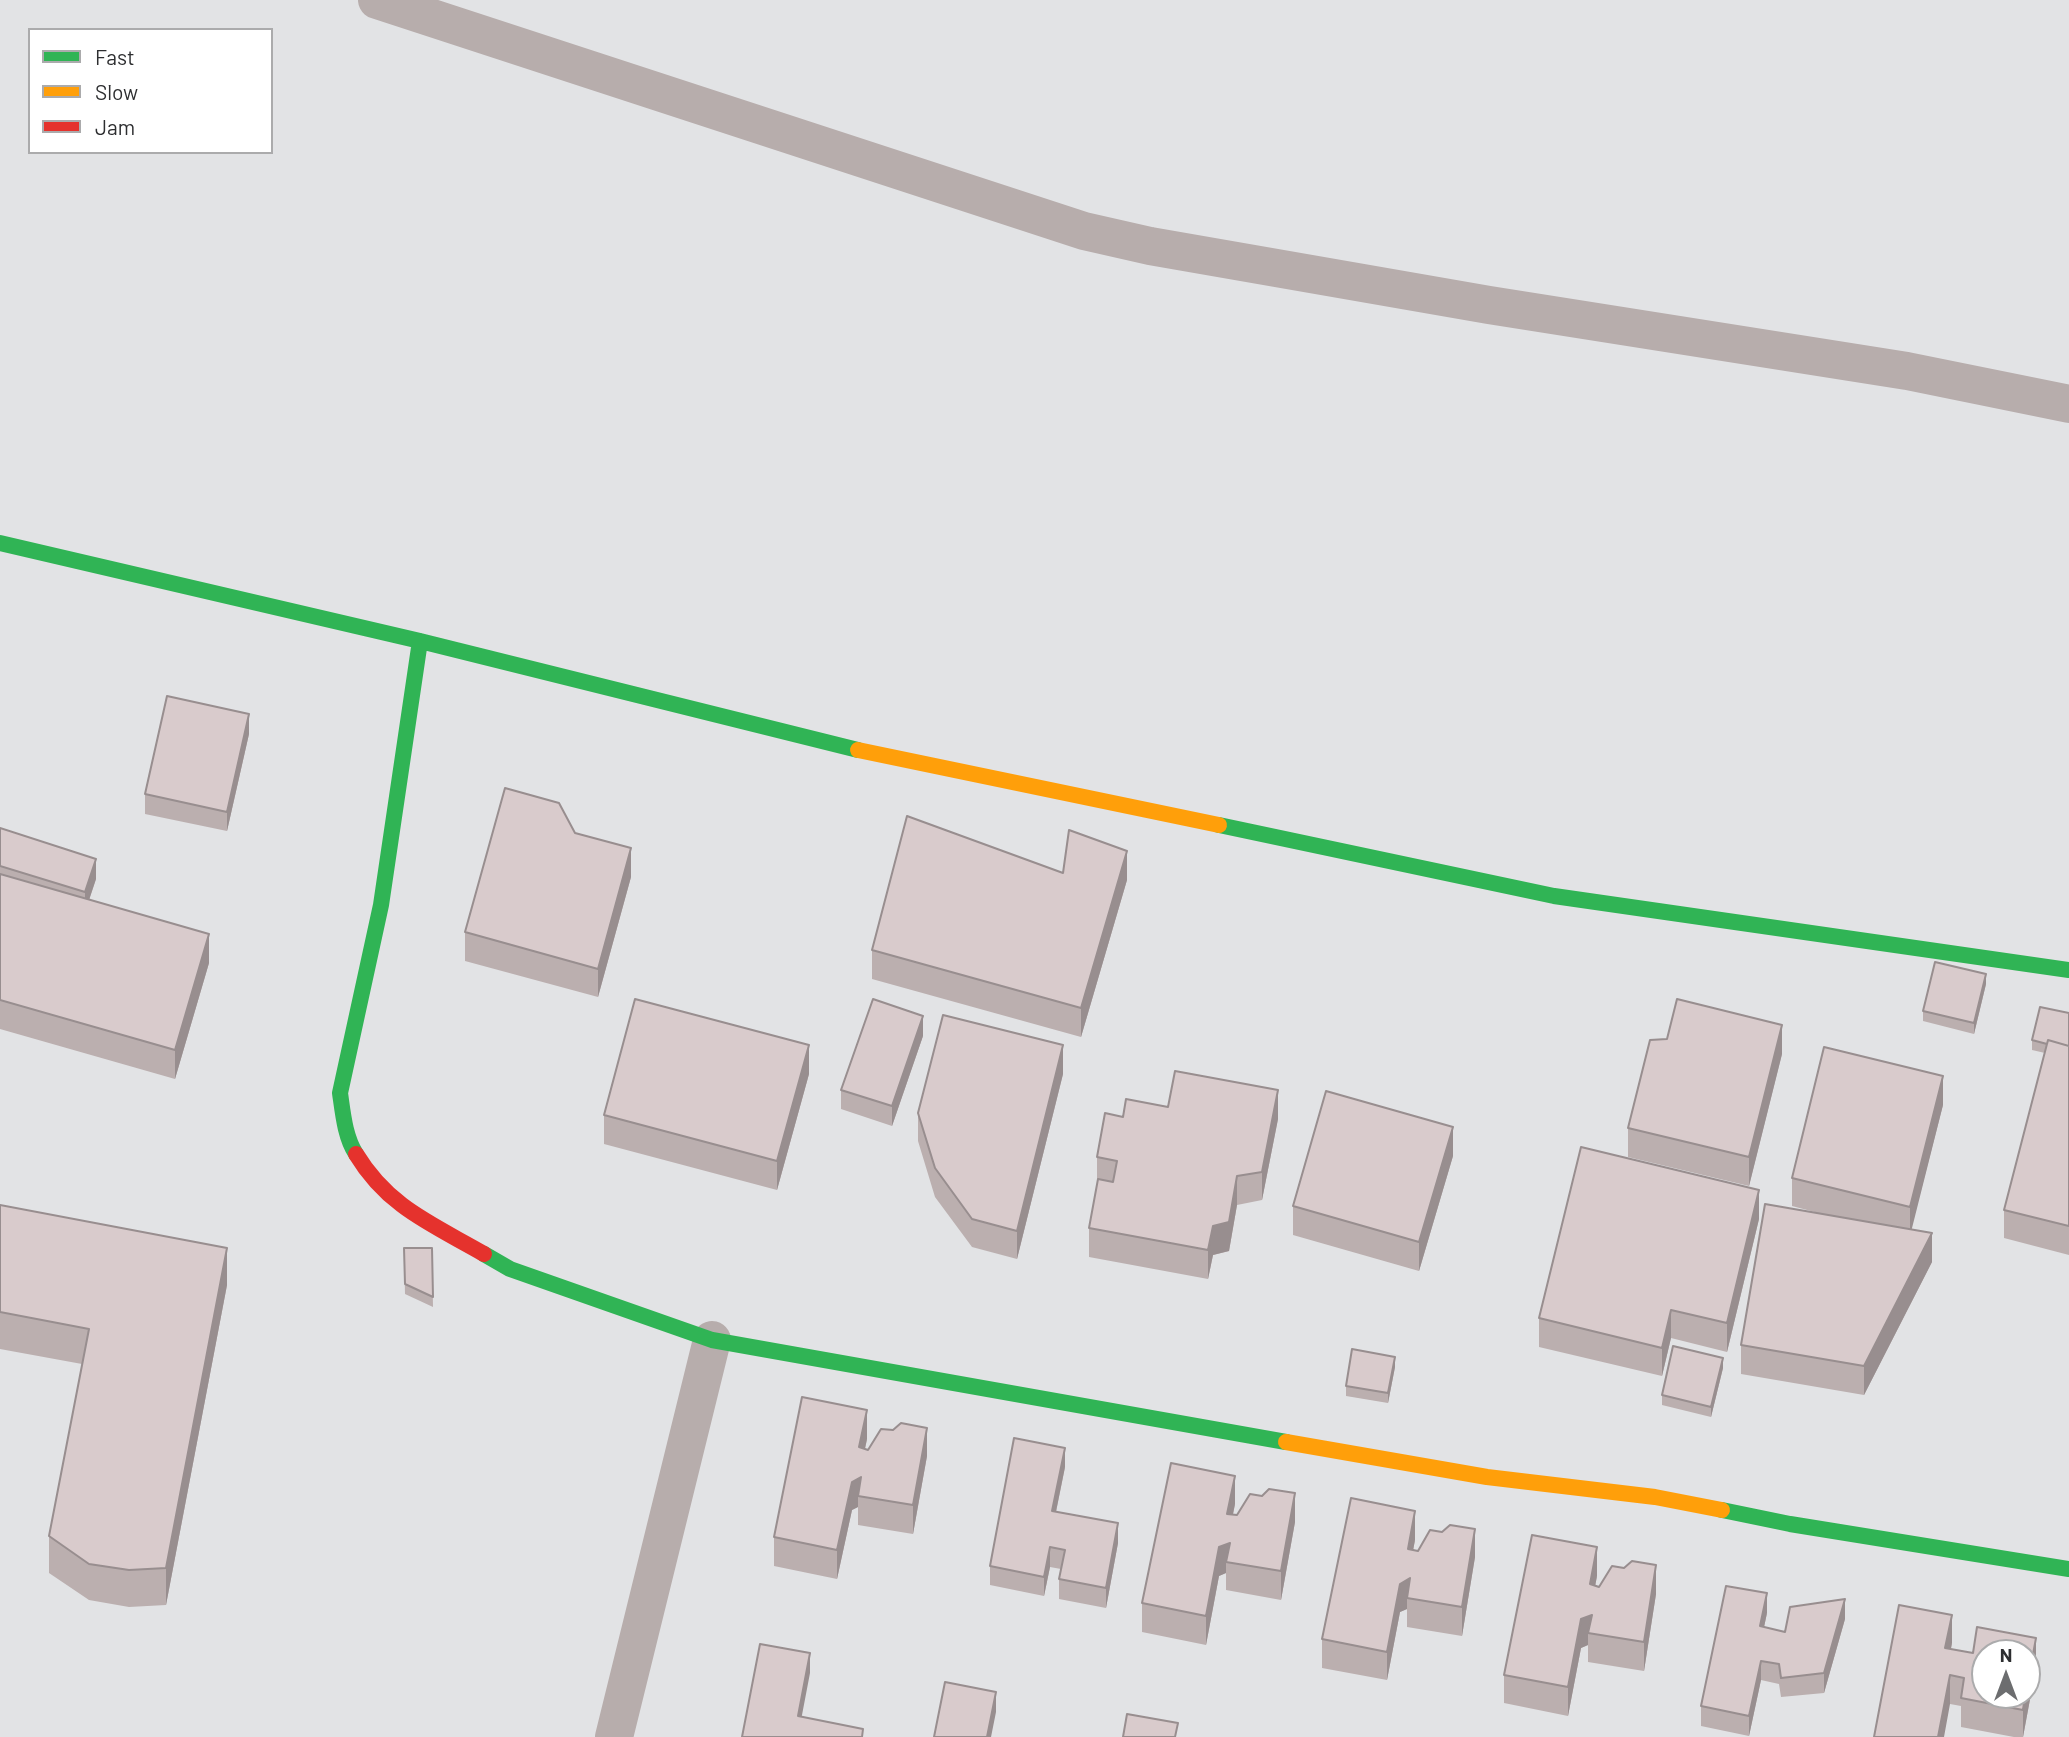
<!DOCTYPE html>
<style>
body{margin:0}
#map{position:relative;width:2069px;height:1737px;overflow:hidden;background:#e2e3e5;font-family:Barlow,sans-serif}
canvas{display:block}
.legend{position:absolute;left:28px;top:28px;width:245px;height:126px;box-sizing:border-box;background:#fff;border:2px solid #ababac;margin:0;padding:9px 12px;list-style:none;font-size:21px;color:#2d2e30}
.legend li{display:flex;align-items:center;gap:14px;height:35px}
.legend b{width:35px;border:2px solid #ababac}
.north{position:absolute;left:1971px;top:1639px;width:70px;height:70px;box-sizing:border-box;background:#fff;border:2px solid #ababac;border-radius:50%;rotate:0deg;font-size:19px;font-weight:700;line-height:28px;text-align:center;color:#2d2e30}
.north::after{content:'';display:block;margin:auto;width:24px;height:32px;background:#6c6d6f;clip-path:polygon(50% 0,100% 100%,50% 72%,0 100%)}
</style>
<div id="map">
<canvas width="2069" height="1737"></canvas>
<ul class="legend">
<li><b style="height:9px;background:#30b455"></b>Fast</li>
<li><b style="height:9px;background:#ff9f0a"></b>Slow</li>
<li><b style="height:9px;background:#e5322d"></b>Jam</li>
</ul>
<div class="north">N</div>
</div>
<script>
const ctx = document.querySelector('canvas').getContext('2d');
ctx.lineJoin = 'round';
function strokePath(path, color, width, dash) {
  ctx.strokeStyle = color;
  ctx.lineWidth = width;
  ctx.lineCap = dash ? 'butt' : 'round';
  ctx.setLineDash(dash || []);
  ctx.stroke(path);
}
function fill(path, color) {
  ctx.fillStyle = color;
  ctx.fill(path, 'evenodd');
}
const street = new Path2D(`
 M 377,0 L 1084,231 L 1150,246 L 1489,305 L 1907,371 L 2069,404
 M 614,1737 L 712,1340`);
const fast = new Path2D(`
 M 0,543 L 420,641 L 858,750
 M 1219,825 L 1554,896 L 2069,970
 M 356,1154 C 345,1137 343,1114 340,1093 L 381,905 L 420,641
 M 484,1254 L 510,1269 L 712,1340 L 1286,1442
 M 1722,1510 L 1790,1524 L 2069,1569`);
const slow = new Path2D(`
 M 858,750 L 1219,825
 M 1286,1442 L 1487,1477 L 1655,1497 L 1722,1510`);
const jam = new Path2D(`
 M 356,1154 C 388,1207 432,1224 484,1254`);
const wall = new Path2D(`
 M 249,734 L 227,831 L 145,814 L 145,794 Z
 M 0,828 L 96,879 L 89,900 L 209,963 L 175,1079 L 0,1029 Z
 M 575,833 L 631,877 L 598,997 L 465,961 L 465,932 Z
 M 1063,873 L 1127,880 L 1081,1037 L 872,979 L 872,950 Z
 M 1986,984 L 1974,1034 L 1923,1021 L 1923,1011 Z
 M 2069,1013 L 2069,1255 L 2004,1238 L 2004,1210 L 2045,1053 L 2032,1050 L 2032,1040 Z
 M 923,1036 L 892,1126 L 841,1109 L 841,1090 Z
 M 1782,1054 L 1749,1186 L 1628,1157 L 1628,1128 Z
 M 809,1074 L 777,1190 L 604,1144 L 604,1115 Z
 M 1063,1074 L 1017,1259 L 972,1247 L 935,1197 L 918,1141 L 918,1113 Z
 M 1943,1105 L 1911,1229 L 1932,1262 L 1864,1395 L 1741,1374 L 1741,1345 L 1826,1215 L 1792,1206 L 1792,1178 Z
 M 1168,1107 L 1278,1119 L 1262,1200 L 1237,1205 L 1229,1251 L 1213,1255 L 1208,1279 L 1089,1257 L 1089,1228 L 1097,1184 L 1097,1157 L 1123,1117 Z
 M 1453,1156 L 1419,1271 L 1293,1235 L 1293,1206 Z
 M 0,1205 L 227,1285 L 166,1605 L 129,1607 L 89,1600 L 49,1573 L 49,1536 L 82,1364 L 0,1349 Z
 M 1759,1219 L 1727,1352 L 1671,1338 L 1662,1376 L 1539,1347 L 1539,1318 Z
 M 404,1248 L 432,1248 L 433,1307 L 405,1294 Z
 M 1395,1367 L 1388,1403 L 1346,1396 L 1346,1386 Z
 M 1723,1368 L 1711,1417 L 1662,1405 L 1662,1395 Z
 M 867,1439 L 865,1449 L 927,1456 L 913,1534 L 858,1525 L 858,1507 L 852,1510 L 837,1579 L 774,1566 L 774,1537 Z
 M 1065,1467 L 1056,1512 L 1118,1543 L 1106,1608 L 1059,1599 L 1059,1579 L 1061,1569 L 1050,1567 L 1044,1596 L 990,1585 L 990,1566 Z
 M 1235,1504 L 1233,1515 L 1295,1522 L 1281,1600 L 1226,1590 L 1226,1573 L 1219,1576 L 1206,1645 L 1142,1632 L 1142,1603 Z
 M 1415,1540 L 1413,1550 L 1475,1557 L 1462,1636 L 1407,1627 L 1407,1609 L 1400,1612 L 1387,1680 L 1322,1668 L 1322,1639 Z
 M 1597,1576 L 1595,1586 L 1656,1594 L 1644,1671 L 1588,1662 L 1588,1645 L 1581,1648 L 1568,1716 L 1504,1703 L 1504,1675 Z
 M 1767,1613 L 1764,1627 L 1785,1632 L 1845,1619 L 1824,1693 L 1781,1697 L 1779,1684 L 1761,1680 L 1749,1736 L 1701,1726 L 1701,1706 Z
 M 1952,1643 L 1951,1649 L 2036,1667 L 2023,1737 L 2014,1737 L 1961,1727 L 1961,1706 L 1950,1704 L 1874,1737 Z`);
const shadedWall = new Path2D(`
 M 249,714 L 249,734 L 227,831 L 227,812 Z
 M 631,848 L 631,877 L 598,997 L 598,969 Z
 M 1127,851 L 1127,880 L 1081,1037 L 1081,1008 Z
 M 96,859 L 96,879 L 85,912 L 85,892 Z
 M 209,934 L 209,963 L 175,1079 L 175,1050 Z
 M 1986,974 L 1986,984 L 1974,1034 L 1974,1023 Z
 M 923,1016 L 923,1036 L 892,1126 L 892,1106 Z
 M 1782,1025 L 1782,1054 L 1749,1186 L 1749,1157 Z
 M 809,1045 L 809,1074 L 777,1190 L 777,1161 Z
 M 1063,1045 L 1063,1074 L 1017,1259 L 1017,1231 Z
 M 1943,1076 L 1943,1105 L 1910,1236 L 1910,1207 Z
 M 1278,1090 L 1278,1119 L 1262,1200 L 1262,1172 Z
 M 1453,1127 L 1453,1156 L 1419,1271 L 1419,1242 Z
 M 1237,1176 L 1237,1205 L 1229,1251 L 1213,1255 L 1208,1279 L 1208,1250 L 1213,1226 Z
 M 1759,1190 L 1759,1219 L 1727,1352 L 1727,1323 Z
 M 1932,1233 L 1932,1262 L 1864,1395 L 1864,1366 Z
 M 227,1248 L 227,1285 L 166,1605 L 166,1568 Z
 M 1671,1310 L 1671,1338 L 1662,1376 L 1662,1348 Z
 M 1395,1357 L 1395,1367 L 1388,1403 L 1388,1393 Z
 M 1723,1358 L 1723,1368 L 1711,1417 L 1711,1407 Z
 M 867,1410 L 867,1439 L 859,1476 L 859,1447 Z
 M 927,1428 L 927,1456 L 913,1534 L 913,1505 Z
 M 1065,1448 L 1065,1467 L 1052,1531 L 1052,1511 Z
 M 1235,1476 L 1235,1504 L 1227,1542 L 1227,1514 Z
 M 861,1477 L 858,1496 L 858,1507 L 852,1510 L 837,1579 L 837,1550 L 852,1482 Z
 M 1295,1493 L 1295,1522 L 1281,1600 L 1281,1571 Z
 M 1415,1511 L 1415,1540 L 1408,1578 L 1408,1549 Z
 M 1118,1523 L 1118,1543 L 1106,1608 L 1106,1588 Z
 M 1475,1529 L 1475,1557 L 1462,1636 L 1462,1607 Z
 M 1230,1543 L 1226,1562 L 1226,1573 L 1219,1576 L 1206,1645 L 1206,1616 L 1219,1547 Z
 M 1050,1547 L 1050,1567 L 1044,1596 L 1044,1577 Z
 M 1597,1547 L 1597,1576 L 1590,1613 L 1590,1584 Z
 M 1656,1565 L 1656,1594 L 1644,1671 L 1644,1642 Z
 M 1410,1578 L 1407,1598 L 1407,1609 L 1400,1612 L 1387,1680 L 1387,1652 L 1400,1584 Z
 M 1767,1593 L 1767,1613 L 1760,1646 L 1760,1626 Z
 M 1845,1599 L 1845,1619 L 1824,1693 L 1824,1673 Z
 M 1592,1615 L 1588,1633 L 1588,1645 L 1581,1648 L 1568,1716 L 1568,1687 L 1581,1619 Z
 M 1952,1615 L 1952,1643 L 1945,1677 L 1945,1648 Z
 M 2036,1638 L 2036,1667 L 2023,1737 L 2023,1710 L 2025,1695 L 2027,1695 L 2027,1687 Z
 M 810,1653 L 810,1673 L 798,1736 L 798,1716 Z
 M 1761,1661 L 1761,1680 L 1749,1736 L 1749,1716 Z
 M 1950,1675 L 1950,1704 L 1944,1737 L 1938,1737 Z
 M 996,1692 L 996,1712 L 991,1737 L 987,1737 Z`);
const building = new Path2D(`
 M 167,696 L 249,714 L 227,812 L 145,794 Z
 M 505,788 L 559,803 L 575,833 L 631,848 L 598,969 L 465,932 Z
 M 907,816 L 1063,873 L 1069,830 L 1127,851 L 1081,1008 L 872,950 Z
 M 0,828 L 96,859 L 85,892 L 0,866 Z
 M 0,874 L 209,934 L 175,1050 L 0,1000 Z
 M 1935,962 L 1986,974 L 1974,1023 L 1923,1011 Z
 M 635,999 L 809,1045 L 777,1161 L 604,1115 Z
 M 873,999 L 923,1016 L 892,1106 L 841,1090 Z
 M 1677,999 L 1782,1025 L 1749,1157 L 1628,1128 L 1650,1040 L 1667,1039 Z
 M 2040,1007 L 2069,1013 L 2069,1046 L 2048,1040 L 2047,1044 L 2032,1040 Z
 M 943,1015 L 1063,1045 L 1017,1231 L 972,1219 L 935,1168 L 918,1113 Z
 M 2048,1040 L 2069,1046 L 2069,1226 L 2004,1210 Z
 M 1824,1047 L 1943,1076 L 1910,1207 L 1792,1178 Z
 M 1175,1071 L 1278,1090 L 1262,1172 L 1237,1176 L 1229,1222 L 1213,1226 L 1208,1250 L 1089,1228 L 1098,1179 L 1113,1182 L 1117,1161 L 1097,1157 L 1105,1113 L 1123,1117 L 1126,1099 L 1168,1107 Z
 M 1326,1091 L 1453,1127 L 1419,1242 L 1293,1206 Z
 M 1581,1147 L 1759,1190 L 1727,1323 L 1671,1310 L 1662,1348 L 1539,1318 Z
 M 1765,1204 L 1932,1233 L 1864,1366 L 1741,1345 Z
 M 0,1205 L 227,1248 L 166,1568 L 129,1570 L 89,1564 L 49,1536 L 89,1329 L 0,1312 Z
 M 404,1248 L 432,1248 L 433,1297 L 405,1284 Z
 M 1673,1346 L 1723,1358 L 1711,1407 L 1662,1395 Z
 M 1352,1349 L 1395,1357 L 1388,1393 L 1346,1386 Z
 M 802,1397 L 867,1410 L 859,1447 L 868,1450 L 881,1429 L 893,1430 L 901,1423 L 927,1428 L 913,1505 L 858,1496 L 861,1477 L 852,1482 L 837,1550 L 774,1537 Z
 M 1014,1438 L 1065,1448 L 1052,1511 L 1118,1523 L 1106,1588 L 1059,1579 L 1065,1550 L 1050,1547 L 1044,1577 L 990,1566 Z
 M 1171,1463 L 1235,1476 L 1227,1514 L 1237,1515 L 1250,1494 L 1262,1496 L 1269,1489 L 1295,1493 L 1281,1571 L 1226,1562 L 1230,1543 L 1219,1547 L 1206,1616 L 1142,1603 Z
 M 1351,1498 L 1415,1511 L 1408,1549 L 1418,1551 L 1430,1530 L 1442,1532 L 1450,1525 L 1475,1529 L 1462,1607 L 1407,1598 L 1410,1578 L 1400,1584 L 1387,1652 L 1322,1639 Z
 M 1532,1535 L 1597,1547 L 1590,1584 L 1599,1587 L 1612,1566 L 1624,1568 L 1632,1561 L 1656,1565 L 1644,1642 L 1588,1633 L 1592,1615 L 1581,1619 L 1568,1687 L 1504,1675 Z
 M 1726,1586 L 1767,1593 L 1760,1626 L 1785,1632 L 1790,1607 L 1845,1599 L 1824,1673 L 1781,1678 L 1779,1664 L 1761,1661 L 1749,1716 L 1701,1706 Z
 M 1899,1605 L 1952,1615 L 1945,1648 L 1973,1653 L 1977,1627 L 2036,1638 L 2027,1687 L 2027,1653 L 1985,1653 L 1985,1695 L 2025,1695 L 2023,1710 L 1961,1698 L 1964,1678 L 1950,1675 L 1938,1737 L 1874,1737 Z
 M 760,1644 L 810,1653 L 798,1716 L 863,1729 L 862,1737 L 742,1737 Z
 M 945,1682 L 996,1692 L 987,1737 L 934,1737 Z
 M 1127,1714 L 1178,1723 L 1175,1737 L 1123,1737 Z`);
strokePath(street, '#b7adac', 38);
strokePath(fast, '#30b455', 16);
strokePath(slow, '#ff9f0a', 16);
strokePath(jam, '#e5322d', 16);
fill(wall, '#bbafaf');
fill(shadedWall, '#988e8f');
fill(building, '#d9cbcc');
strokePath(building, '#988e8f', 2);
</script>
